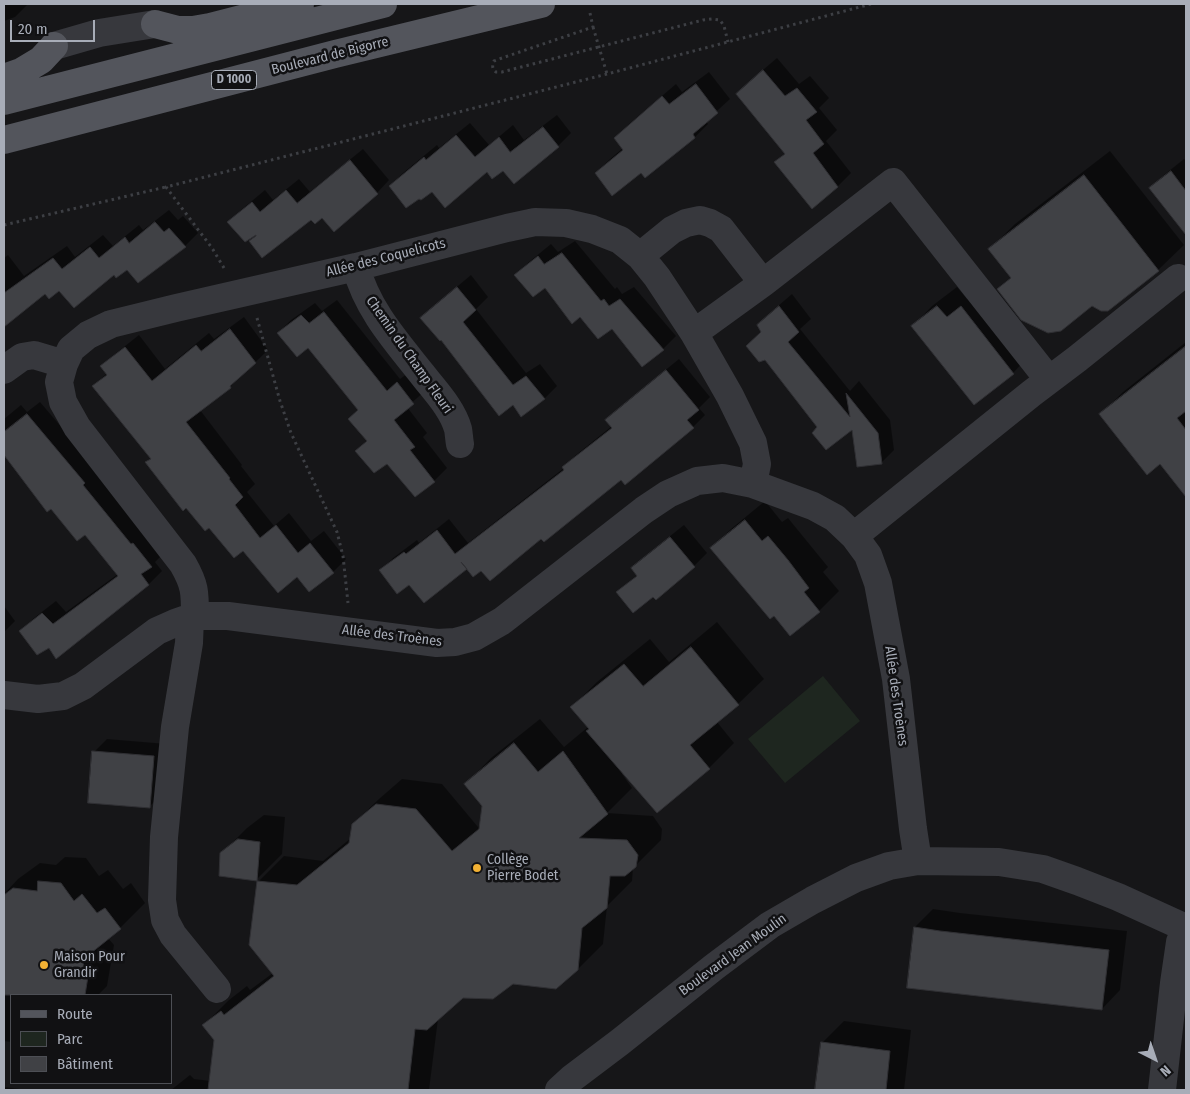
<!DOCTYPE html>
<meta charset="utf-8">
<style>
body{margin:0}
#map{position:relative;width:1190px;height:1094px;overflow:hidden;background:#161618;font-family:"Fira Sans Condensed",sans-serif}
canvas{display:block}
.frame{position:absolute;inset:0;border:5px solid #a8adb8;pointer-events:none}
.legend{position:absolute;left:10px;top:994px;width:162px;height:90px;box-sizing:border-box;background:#111113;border:1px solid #4d4f55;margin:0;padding:6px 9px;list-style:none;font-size:15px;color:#a8adb8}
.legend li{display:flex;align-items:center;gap:10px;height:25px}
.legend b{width:25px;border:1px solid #4d4f55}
.north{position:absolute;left:1130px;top:1034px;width:50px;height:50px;-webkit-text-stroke:4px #111113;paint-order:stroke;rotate:139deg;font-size:14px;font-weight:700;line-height:20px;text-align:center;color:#a8adb8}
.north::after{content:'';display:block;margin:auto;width:18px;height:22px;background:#a8adb8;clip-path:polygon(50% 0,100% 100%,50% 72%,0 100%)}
.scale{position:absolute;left:10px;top:20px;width:85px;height:22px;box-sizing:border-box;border:2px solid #a8adb8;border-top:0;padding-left:6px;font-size:15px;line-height:18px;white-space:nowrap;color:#a8adb8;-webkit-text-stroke:4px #111113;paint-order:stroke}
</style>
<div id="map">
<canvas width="1190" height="1094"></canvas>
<div class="frame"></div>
<ul class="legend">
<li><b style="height:6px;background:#53555c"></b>Route</li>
<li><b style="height:14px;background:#1e261f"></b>Parc</li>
<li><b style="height:14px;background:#404145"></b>Bâtiment</li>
</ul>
<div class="north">N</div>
<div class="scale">20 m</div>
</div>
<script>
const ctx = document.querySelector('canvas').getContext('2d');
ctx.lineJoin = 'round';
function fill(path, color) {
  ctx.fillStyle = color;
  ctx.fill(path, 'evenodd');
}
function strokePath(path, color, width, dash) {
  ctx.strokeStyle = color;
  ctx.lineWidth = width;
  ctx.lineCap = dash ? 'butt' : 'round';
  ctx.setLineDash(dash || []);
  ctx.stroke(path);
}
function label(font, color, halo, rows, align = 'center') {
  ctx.font = font + ' "Fira Sans Condensed",sans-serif';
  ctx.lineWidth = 5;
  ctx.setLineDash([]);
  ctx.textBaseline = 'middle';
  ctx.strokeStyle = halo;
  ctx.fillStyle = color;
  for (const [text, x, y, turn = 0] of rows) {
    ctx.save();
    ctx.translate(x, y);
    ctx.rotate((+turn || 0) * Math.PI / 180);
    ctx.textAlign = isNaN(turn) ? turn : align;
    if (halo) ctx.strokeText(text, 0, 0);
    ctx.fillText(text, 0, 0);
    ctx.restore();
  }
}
const green = new Path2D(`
 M 823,676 L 860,721 L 785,783 L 748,739 Z`);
const shadow = new Path2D(`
 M 4,4 L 28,4 L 15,17 L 4,21 Z
 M 777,58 L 799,84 L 810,76 L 829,98 L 819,108 L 837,130 L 826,141 L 851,173 L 838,186 L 813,207 L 776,162 L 785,153 L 737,94 L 750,81 Z
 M 709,72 L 730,99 L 706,121 L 708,124 L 695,137 L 645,176 L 641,172 L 596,173 L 609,160 L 623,148 L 615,138 L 628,125 L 676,84 L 682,92 Z
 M 557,115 L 571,133 L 558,146 L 514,183 L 504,169 L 487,170 L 432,190 L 390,186 L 403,173 L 437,145 L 439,148 L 470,123 L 489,145 L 513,125 L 524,140 Z
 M 363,149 L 389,180 L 377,193 L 334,230 L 322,216 L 261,232 L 229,222 L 241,210 L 265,190 L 273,200 L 299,179 L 310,192 Z
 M 1110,151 L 1184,245 L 1158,270 L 1092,304 L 999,289 L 1012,277 L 990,249 L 1015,224 Z
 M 1184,159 L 1186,161 L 1186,233 L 1151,188 L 1164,175 Z
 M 169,210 L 178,220 L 183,216 L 198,233 L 185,246 L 139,281 L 127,268 L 114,273 L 45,292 L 4,325 L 4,258 L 8,255 L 24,276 L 67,246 L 75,257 L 103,235 L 113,246 L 139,225 L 143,230 Z
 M 575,241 L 615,289 L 617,287 L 622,294 L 634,287 L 676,336 L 663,349 L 642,365 L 612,328 L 580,316 L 545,286 L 516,275 L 529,262 L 551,244 L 558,252 Z
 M 471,275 L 488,297 L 476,309 L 526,373 L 540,364 L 557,386 L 544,399 L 513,404 L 441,338 L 422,318 L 435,305 Z
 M 957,287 L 967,299 L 981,288 L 1032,353 L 1013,373 L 974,404 L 913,326 L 932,306 Z
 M 792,294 L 811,319 L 800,329 L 850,391 L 859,381 L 890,420 L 894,450 L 882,462 L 853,427 L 819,427 L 758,325 L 771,312 Z
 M 337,300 L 400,379 L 411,371 L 426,390 L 407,407 L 427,433 L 423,437 L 447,468 L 434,481 L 415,495 L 387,462 L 356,451 L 367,440 L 359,409 L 308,347 L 278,333 L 291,320 L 315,303 L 322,311 Z
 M 244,317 L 268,350 L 230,387 L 200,410 L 242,465 L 241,466 L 255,484 L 247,492 L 274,526 L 289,513 L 311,541 L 324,531 L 346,559 L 333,572 L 297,575 L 210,527 L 147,462 L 152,458 L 94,386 L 107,373 L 102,367 L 115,354 L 139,335 L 165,369 L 209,333 L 214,339 Z
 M 1186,342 L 1186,495 L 1160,462 L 1101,414 L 1123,392 Z
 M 679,359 L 710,397 L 699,408 L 705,415 L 693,427 L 541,537 L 481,569 L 467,567 L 409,583 L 381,571 L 393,558 L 417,540 L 419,543 L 449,519 L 468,543 L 564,468 L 563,468 L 576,455 L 612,426 L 607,420 L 619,408 Z
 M 40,402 L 97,469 L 164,553 L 155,562 L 162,571 L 149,584 L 56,657 L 49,646 L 21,631 L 34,618 L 56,601 L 66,612 L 118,574 L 85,533 L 51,507 L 47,510 L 4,453 L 4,419 L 21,405 L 27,412 Z
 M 765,501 L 782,522 L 788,518 L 828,567 L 823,572 L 839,591 L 819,611 L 790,634 L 775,614 L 712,548 L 731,529 Z
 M 684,525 L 707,553 L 694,566 L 656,598 L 654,595 L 618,592 L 637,575 L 632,569 L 645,556 Z
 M 4,606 L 15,621 L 4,632 Z
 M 717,622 L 764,679 L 738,704 L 717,722 L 734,743 L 709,768 L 658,811 L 624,772 L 622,774 L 632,788 L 607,813 L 653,816 L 662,829 L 661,840 L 633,868 L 632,881 L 607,906 L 603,944 L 577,970 L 513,982 L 463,996 L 438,1019 L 429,1090 L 171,1090 L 190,1075 L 194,1079 L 211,1081 L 216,1040 L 204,1025 L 229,1000 L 247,986 L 250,990 L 273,973 L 258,882 L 284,856 L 323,861 L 351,838 L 353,824 L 379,799 L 402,779 L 442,784 L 478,827 L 480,825 L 483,805 L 466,784 L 491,758 L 540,719 L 564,747 L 588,727 L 572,707 L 597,682 L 650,639 L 669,662 Z
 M 107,739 L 167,744 L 162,794 L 149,807 L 94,752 Z
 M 264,815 L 285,817 L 282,854 L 256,880 L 221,854 L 247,828 Z
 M 65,857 L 86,858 L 99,876 L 108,870 L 123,889 L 131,883 L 145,903 L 120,928 L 108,938 L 114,945 L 107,986 L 98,995 L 11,995 L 11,1042 L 4,1041 L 4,894 L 18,879 L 40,863 L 56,865 Z
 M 933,909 L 960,913 L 1127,931 L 1120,990 L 1102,1009 L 915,927 Z
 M 844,1021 L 911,1030 L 904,1090 L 816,1090 L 822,1043 Z
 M 4,1087 L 28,1090 L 4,1090 Z`);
const building = new Path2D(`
 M 763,70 L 785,96 L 797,88 L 817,112 L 806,120 L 824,144 L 813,153 L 838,187 L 812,209 L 774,162 L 785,154 L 736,94 Z
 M 696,84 L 718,113 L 693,134 L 695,138 L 645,178 L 641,173 L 612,196 L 595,173 L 623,150 L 614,138 L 662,96 L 669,104 Z
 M 543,127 L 559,147 L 514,184 L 503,171 L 492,179 L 487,172 L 445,208 L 432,192 L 421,200 L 419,199 L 406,208 L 389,186 L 424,157 L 426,160 L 456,135 L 475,157 L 499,137 L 510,152 Z
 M 350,160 L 378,194 L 334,232 L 322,218 L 315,224 L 311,220 L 262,258 L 249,241 L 256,236 L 256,235 L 245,242 L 227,222 L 252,202 L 260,212 L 286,190 L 297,203 Z
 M 1171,171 L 1186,191 L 1186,235 L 1149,188 Z
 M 1084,175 L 1159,271 L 1108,311 L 1101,311 L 1092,306 L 1061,331 L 1048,333 L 1021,320 L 997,289 L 1011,278 L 988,249 Z
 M 155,222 L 164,232 L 169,228 L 186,247 L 138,283 L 127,270 L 116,278 L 114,275 L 74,308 L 59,291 L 49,299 L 45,294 L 4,327 L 4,293 L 53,258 L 62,269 L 90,247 L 99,258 L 125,237 L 129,243 Z
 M 562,253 L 601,301 L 604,299 L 609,306 L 620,299 L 664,350 L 642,367 L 612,329 L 598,339 L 580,317 L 572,324 L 545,288 L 533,297 L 514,275 L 538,256 L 544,264 Z
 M 457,287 L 476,310 L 463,322 L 513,385 L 526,376 L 545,399 L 521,417 L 513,405 L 499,416 L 441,340 L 440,341 L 420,318 Z
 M 779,306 L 799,332 L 788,342 L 850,417 L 846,393 L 878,433 L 882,464 L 857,467 L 852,430 L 826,450 L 812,433 L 817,427 L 765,360 L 759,362 L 746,346 L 761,332 L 757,325 Z
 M 937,306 L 947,317 L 961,306 L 1014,374 L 974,405 L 911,326 Z
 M 324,312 L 387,391 L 397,382 L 414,404 L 394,420 L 415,447 L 410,450 L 435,482 L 415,497 L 387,464 L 374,473 L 355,451 L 367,441 L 348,419 L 358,410 L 308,348 L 297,357 L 277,333 L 301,315 L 309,323 Z
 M 230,329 L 256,363 L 230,386 L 231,388 L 186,422 L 230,478 L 229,479 L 243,497 L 235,505 L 260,538 L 276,525 L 298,553 L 310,543 L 334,573 L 309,592 L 297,577 L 278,593 L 243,551 L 234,558 L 209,528 L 205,531 L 186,508 L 183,511 L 145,462 L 151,459 L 92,386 L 107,375 L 100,366 L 125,347 L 152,381 L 196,345 L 201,351 Z
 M 1186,346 L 1186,411 L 1177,418 L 1186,430 L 1186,497 L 1160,464 L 1147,475 L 1099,414 Z
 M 666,370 L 699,410 L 687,420 L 694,428 L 625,485 L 621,480 L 544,542 L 541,539 L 490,581 L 481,571 L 473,577 L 461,562 L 467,569 L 424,603 L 409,585 L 397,594 L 379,570 L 404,552 L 406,554 L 437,530 L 455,554 L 564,470 L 562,467 L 612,428 L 605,420 Z
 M 27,414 L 85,483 L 83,485 L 131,544 L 133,543 L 152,567 L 141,574 L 149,585 L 56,659 L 49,648 L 37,655 L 19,631 L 42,613 L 53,624 L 118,576 L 85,535 L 77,541 L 51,509 L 47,512 L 4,455 L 4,432 Z
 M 745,520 L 762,541 L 768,536 L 788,560 L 809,588 L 804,592 L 820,612 L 790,636 L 774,616 L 770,619 L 710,548 Z
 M 670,537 L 695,567 L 656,600 L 653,597 L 633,613 L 616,592 L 637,576 L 631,568 Z
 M 691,647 L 739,705 L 690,745 L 710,769 L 657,813 L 586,731 L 589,729 L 570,707 L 624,664 L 643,686 Z
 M 514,743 L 538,772 L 563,751 L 608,814 L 579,838 L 627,840 L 638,855 L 636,867 L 625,876 L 610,876 L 607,908 L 582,928 L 578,970 L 556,989 L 513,984 L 493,999 L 463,998 L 427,1030 L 415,1029 L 408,1090 L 208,1090 L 214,1040 L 202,1025 L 221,1011 L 224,1015 L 274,976 L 249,945 L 257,881 L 297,885 L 349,843 L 352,824 L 376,804 L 416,809 L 452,851 L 479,829 L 482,806 L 464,784 Z
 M 92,751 L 154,756 L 150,808 L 88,803 Z
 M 238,839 L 260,842 L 257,881 L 219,876 L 220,853 Z
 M 38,881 L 61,883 L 74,901 L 82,894 L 97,913 L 105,908 L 121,929 L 81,961 L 89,970 L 85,995 L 4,995 L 4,895 L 13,888 L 37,891 Z
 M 914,927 L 940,931 L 1109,950 L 1102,1010 L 907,988 Z
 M 821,1042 L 890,1051 L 886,1090 L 815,1090 Z`);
const path = new Path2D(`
 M 590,13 L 593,27 L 502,58 L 494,61 C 492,66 492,69 496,72 L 502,72 L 703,20 L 712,19 L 720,20 L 724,26 L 728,42
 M 593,27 L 607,74
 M 4,225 L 166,187
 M 224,268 L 212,248 L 166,187 L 607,74 L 871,4
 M 257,318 L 280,401 L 291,433 L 337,532 L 343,556 L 348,603`);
const minor = new Path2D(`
 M 54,46 L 99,33 L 155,24
 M 640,256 L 672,230 L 686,223 L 700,220 L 710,223 L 721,229 L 763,283
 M 356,267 C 367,309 395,340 422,374 C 435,391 452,408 458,429 C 459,434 459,439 460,444
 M 694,333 L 763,283 L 893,182 L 1049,380
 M 4,370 L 22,357 L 34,355 L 64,364
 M 854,536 L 1032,393 L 1077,359 L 1178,278
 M 195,616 C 195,592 195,585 183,564 L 77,427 L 63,402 L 59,382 L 64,364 L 71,349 L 88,335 L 111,324 L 176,308 L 356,267 L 507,228 L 535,222 L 566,223 L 592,229 L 620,240 L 640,256 L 657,277 L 694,333 L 730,396 L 753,443 L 757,464 L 753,484
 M 190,618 L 189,643 L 175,727 L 164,837 L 162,900 L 165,920 L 173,935 L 217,989
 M 4,695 L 38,699 L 63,696 L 83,686 L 157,631 L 175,623 L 195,616 L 228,616 L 437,643 L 455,642 L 474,637 L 502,621 L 644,510 L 668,494 L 697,481 L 723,478 L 753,484 L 813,506 L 835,518 L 854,536 L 868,555 L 878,583 L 896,679 L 913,829 L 918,861
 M 559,1090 L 571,1079 L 620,1042 L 714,967 L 770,925 L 813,900 L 856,878 L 889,866 L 918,861 L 999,862 L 1043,869 L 1077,881 L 1118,897 L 1186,928
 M 1162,1090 L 1174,983 L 1180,942 L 1185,928`);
const major = new Path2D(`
 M 155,24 L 178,30 L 193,30 L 210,27 L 300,4
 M 4,78 L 21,72 L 41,60 L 54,46
 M 4,101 L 383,4
 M 4,140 L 335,54 L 541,4`);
const markers = [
 [477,868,5,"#f2b134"],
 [44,965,5,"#f2b134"]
];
const shields = [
 [234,80,45]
];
const shieldNames = [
 ["D 1000",234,80]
];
const streetNames = [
 ["Boulevard de Bigorre",330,56,-14],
 ["Allée des Coquelicots",386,258,-14],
 ["Chemin du Champ Fleuri",409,355,55],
 ["Allée des Troènes",392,636,7],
 ["Allée des Troènes",896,696,82],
 ["Boulevard Jean Moulin",733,955,-36]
];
const poiNames = [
 ["Collège",487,860],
 ["Pierre Bodet",487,876],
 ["Maison Pour",54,957],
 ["Grandir",54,973]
];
fill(green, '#1e261f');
fill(shadow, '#0007');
fill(building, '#404145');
strokePath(building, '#303034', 1);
strokePath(path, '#3d3f44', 3, [2.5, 4]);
strokePath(minor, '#37383d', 28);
strokePath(major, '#53555c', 28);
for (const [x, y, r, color] of markers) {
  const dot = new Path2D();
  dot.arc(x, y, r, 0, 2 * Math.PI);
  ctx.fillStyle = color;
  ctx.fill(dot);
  strokePath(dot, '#111113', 2);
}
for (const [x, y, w] of shields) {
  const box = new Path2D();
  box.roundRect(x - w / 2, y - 9.5, w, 19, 4);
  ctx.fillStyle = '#111113';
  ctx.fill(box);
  strokePath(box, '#a8adb8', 1);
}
label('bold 12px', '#a8adb8', null, shieldNames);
label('14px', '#a8adb8', '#111113', streetNames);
label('14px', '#a8adb8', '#111113', poiNames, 'left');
</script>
